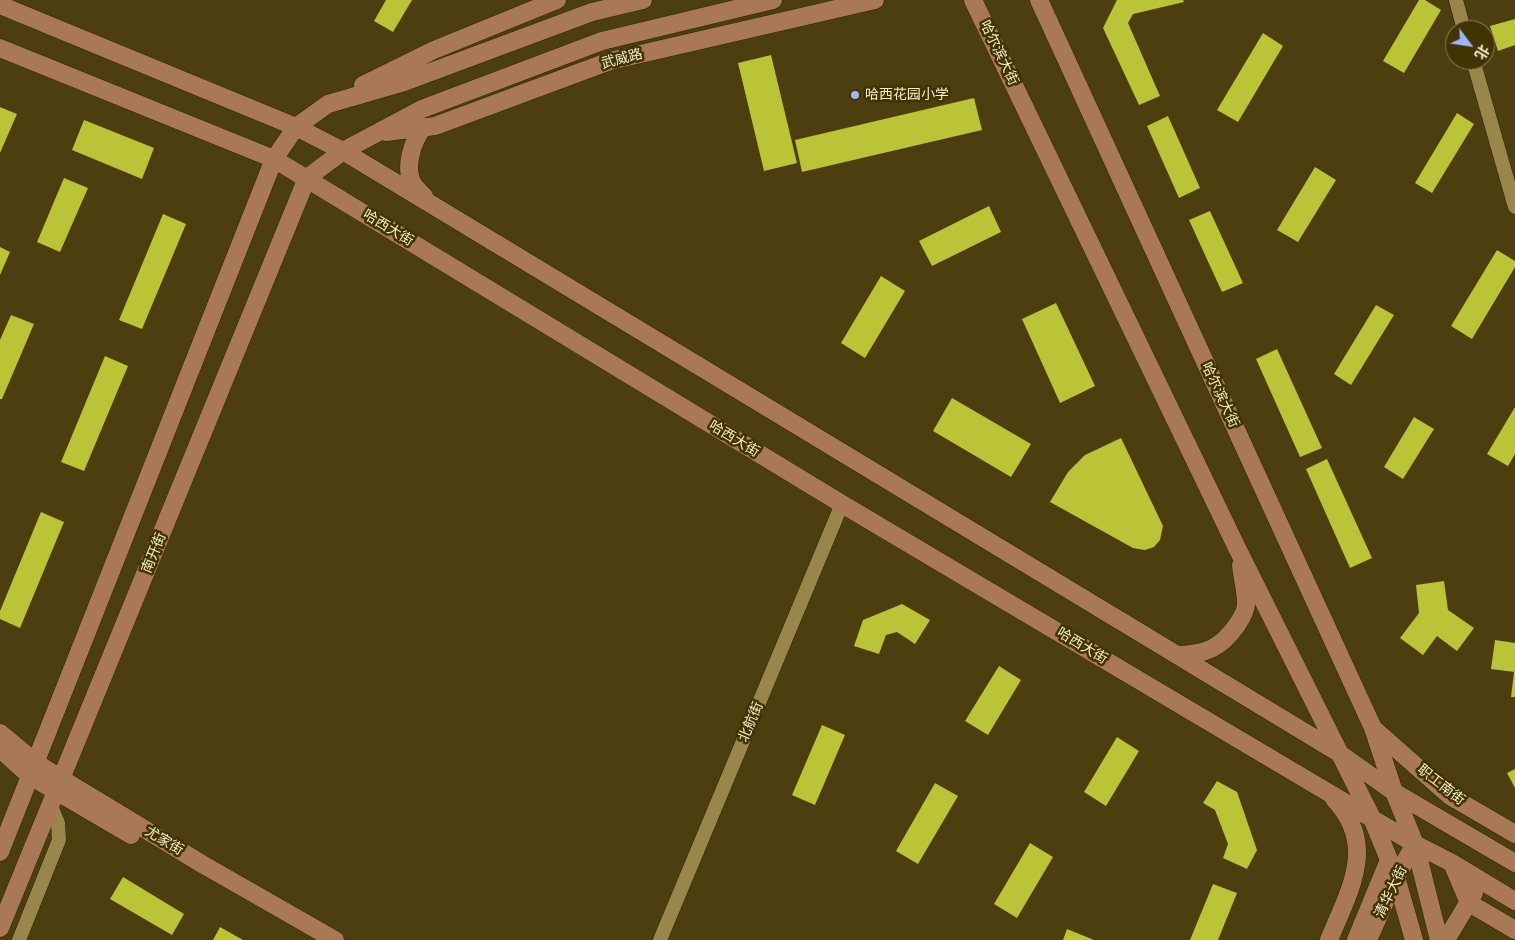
<!DOCTYPE html>
<meta charset="utf-8">
<style>
body{margin:0}
#map{position:relative;width:1515px;height:940px;overflow:hidden;background:#4c3e0f;font-family:"Roboto Serif","Noto Sans SC",serif}
canvas{display:block}
.north{position:absolute;left:1445px;top:20px;width:50px;height:50px;box-sizing:border-box;background:#413402;border:1px solid #897e54;border-radius:50%;rotate:121deg;font-size:14px;font-weight:700;line-height:20px;text-align:center;color:#f6edce}
.north::after{content:'';display:block;margin:auto;width:18px;height:22px;background:#a0b3fd;clip-path:polygon(50% 0,100% 100%,50% 72%,0 100%)}
</style>
<div id="map">
<canvas width="1515" height="940"></canvas>
<div class="north">北</div>
</div>
<script>
const ctx = document.querySelector('canvas').getContext('2d');
ctx.lineJoin = 'round';
function fill(path, color) {
  ctx.fillStyle = color;
  ctx.fill(path, 'evenodd');
}
function strokePath(path, color, width, dash) {
  ctx.strokeStyle = color;
  ctx.lineWidth = width;
  ctx.lineCap = dash ? 'butt' : 'round';
  ctx.setLineDash(dash || []);
  ctx.stroke(path);
}
function label(font, color, halo, rows, align = 'center') {
  ctx.font = font + ' "Roboto Serif","Noto Sans SC",serif';
  ctx.lineWidth = 5;
  ctx.setLineDash([]);
  ctx.textBaseline = 'middle';
  ctx.strokeStyle = halo;
  ctx.fillStyle = color;
  for (const [text, x, y, turn = 0] of rows) {
    ctx.save();
    ctx.translate(x, y);
    ctx.rotate((+turn || 0) * Math.PI / 180);
    ctx.textAlign = isNaN(turn) ? turn : align;
    if (halo) ctx.strokeText(text, 0, 0);
    ctx.fillText(text, 0, 0);
    ctx.restore();
  }
}
const building = new Path2D(`
 M 386,0 L 412,0 L 393,32 L 374,21 Z
 M 1117,0 L 1183,0 L 1184,2 L 1133,14 L 1128,23 L 1160,96 L 1139,105 L 1103,28 Z
 M 1419,0 L 1425,0 L 1441,10 L 1404,73 L 1383,61 Z
 M 1515,19 L 1515,45 L 1498,51 L 1490,26 Z
 M 1263,33 L 1283,46 L 1238,122 L 1217,110 Z
 M 771,55 L 797,163 L 764,171 L 738,63 Z
 M 974,98 L 982,130 L 802,172 L 795,140 Z
 M 0,107 L 17,114 L 0,153 Z
 M 1457,113 L 1474,124 L 1432,193 L 1415,183 Z
 M 1168,116 L 1200,188 L 1179,198 L 1147,126 Z
 M 84,120 L 154,148 L 142,179 L 72,150 Z
 M 1315,167 L 1336,180 L 1298,242 L 1277,230 Z
 M 64,178 L 88,188 L 60,252 L 37,242 Z
 M 989,206 L 1001,232 L 932,266 L 919,241 Z
 M 1210,211 L 1243,283 L 1222,292 L 1189,220 Z
 M 163,214 L 186,224 L 142,329 L 119,320 Z
 M 0,247 L 10,252 L 0,275 Z
 M 1497,250 L 1515,261 L 1515,267 L 1472,339 L 1451,326 Z
 M 881,276 L 905,291 L 865,358 L 841,343 Z
 M 1056,303 L 1095,386 L 1060,403 L 1022,319 Z
 M 1376,305 L 1394,315 L 1351,385 L 1334,374 Z
 M 11,315 L 34,324 L 2,399 L 0,399 L 0,340 Z
 M 1277,349 L 1322,448 L 1300,457 L 1256,359 Z
 M 105,356 L 128,366 L 84,471 L 61,462 Z
 M 952,398 L 1031,444 L 1011,477 L 933,431 Z
 M 1515,407 L 1515,454 L 1508,466 L 1487,454 Z
 M 1414,417 L 1434,429 L 1403,479 L 1384,467 Z
 M 1121,438 L 1163,526 L 1160,540 L 1154,547 L 1145,550 L 1133,548 L 1050,502 L 1068,472 L 1085,455 Z
 M 1327,459 L 1372,558 L 1350,568 L 1306,469 Z
 M 41,512 L 64,522 L 20,628 L 0,619 L 0,611 Z
 M 1444,581 L 1448,610 L 1474,628 L 1457,651 L 1437,636 L 1423,655 L 1400,638 L 1419,613 L 1416,585 Z
 M 902,604 L 930,620 L 915,644 L 897,632 L 886,635 L 879,654 L 854,646 L 863,620 Z
 M 1495,640 L 1515,643 L 1515,672 L 1491,669 Z
 M 999,666 L 1021,680 L 988,735 L 965,721 Z
 M 1514,672 L 1515,672 L 1515,697 L 1511,697 Z
 M 822,725 L 845,735 L 815,805 L 792,795 Z
 M 1117,737 L 1139,751 L 1106,806 L 1084,792 Z
 M 1515,769 L 1515,788 L 1507,773 Z
 M 1217,781 L 1237,792 L 1257,850 L 1247,869 L 1223,858 L 1228,844 L 1215,810 L 1203,803 Z
 M 935,783 L 958,796 L 918,864 L 896,851 Z
 M 1030,843 L 1053,857 L 1017,918 L 994,904 Z
 M 123,877 L 184,914 L 172,935 L 110,899 Z
 M 1213,884 L 1237,893 L 1218,940 L 1190,940 Z
 M 220,927 L 243,940 L 213,940 Z
 M 1067,929 L 1094,940 L 1063,940 Z`);
const minor = new Path2D(`
 M 1456,0 L 1464,30
 M 1473,60 L 1515,207
 M 19,940 L 59,840 L 58,823 L 50,804
 M 660,940 L 842,504`);
const major = new Path2D(`
 M 973,0 L 1239,552 L 1372,818 L 1396,877 L 1414,940
 M 1039,0 L 1373,728 L 1394,792 L 1415,844 L 1439,940
 M 0,5 L 296,127 L 343,151 L 1177,655 L 1339,753 L 1394,792 L 1515,863
 M 0,48 L 274,159 L 842,504 L 1415,844 L 1452,863 L 1515,901
 M 363,85 L 434,50 L 557,0
 M 424,127 C 412,141 404,168 413,184 C 416,189 421,193 424,196
 M 386,132 L 435,126 L 610,61 L 875,0
 M 1177,655 C 1206,654 1220,649 1237,625 C 1241,619 1246,611 1246,604 C 1246,591 1242,577 1241,565
 M 1374,729 L 1450,796 L 1515,834
 M 0,733 L 35,762 L 62,779 L 202,864 L 335,940
 M 0,749 L 30,776 L 131,835
 M 0,852 L 274,159 L 296,127 L 328,104 L 404,82 L 592,12 L 643,0
 M 1452,863 L 1469,903 L 1515,930
 M 0,928 L 307,178 L 343,151 L 422,109 L 602,41 L 773,0
 M 1329,940 C 1349,891 1378,845 1334,799
 M 1356,940 L 1389,860
 M 1368,940 L 1396,877 L 1415,844
 M 1446,940 L 1474,893`);
const markers = [
 [855,95,5,"#a0b3fd"]
];
const streetNames = [
 ["哈尔滨大街",999,53,64],
 ["武威路",622,59,-15],
 ["哈西大街",388,228,31],
 ["哈尔滨大街",1220,395,65],
 ["哈西大街",734,439,31],
 ["南开街",154,553,-68],
 ["哈西大街",1082,646,31],
 ["北航街",751,722,-67],
 ["职工南街",1441,785,38],
 ["尤家街",164,841,31],
 ["清华大街",1391,892,-64]
];
const poiNames = [
 ["哈西花园小学",865,95]
];
fill(building, '#bbc336');
strokePath(minor, '#2f2505', 15);
strokePath(major, '#2f2505', 19);
strokePath(minor, '#98864a', 14);
strokePath(major, '#a87857', 18);
for (const [x, y, r, color] of markers) {
  const dot = new Path2D();
  dot.arc(x, y, r, 0, 2 * Math.PI);
  ctx.fillStyle = color;
  ctx.fill(dot);
  strokePath(dot, '#413402', 2);
}
label('14px', '#f6edce', '#413402', streetNames);
label('14px', '#f6edce', '#413402', poiNames, 'left');
</script>
